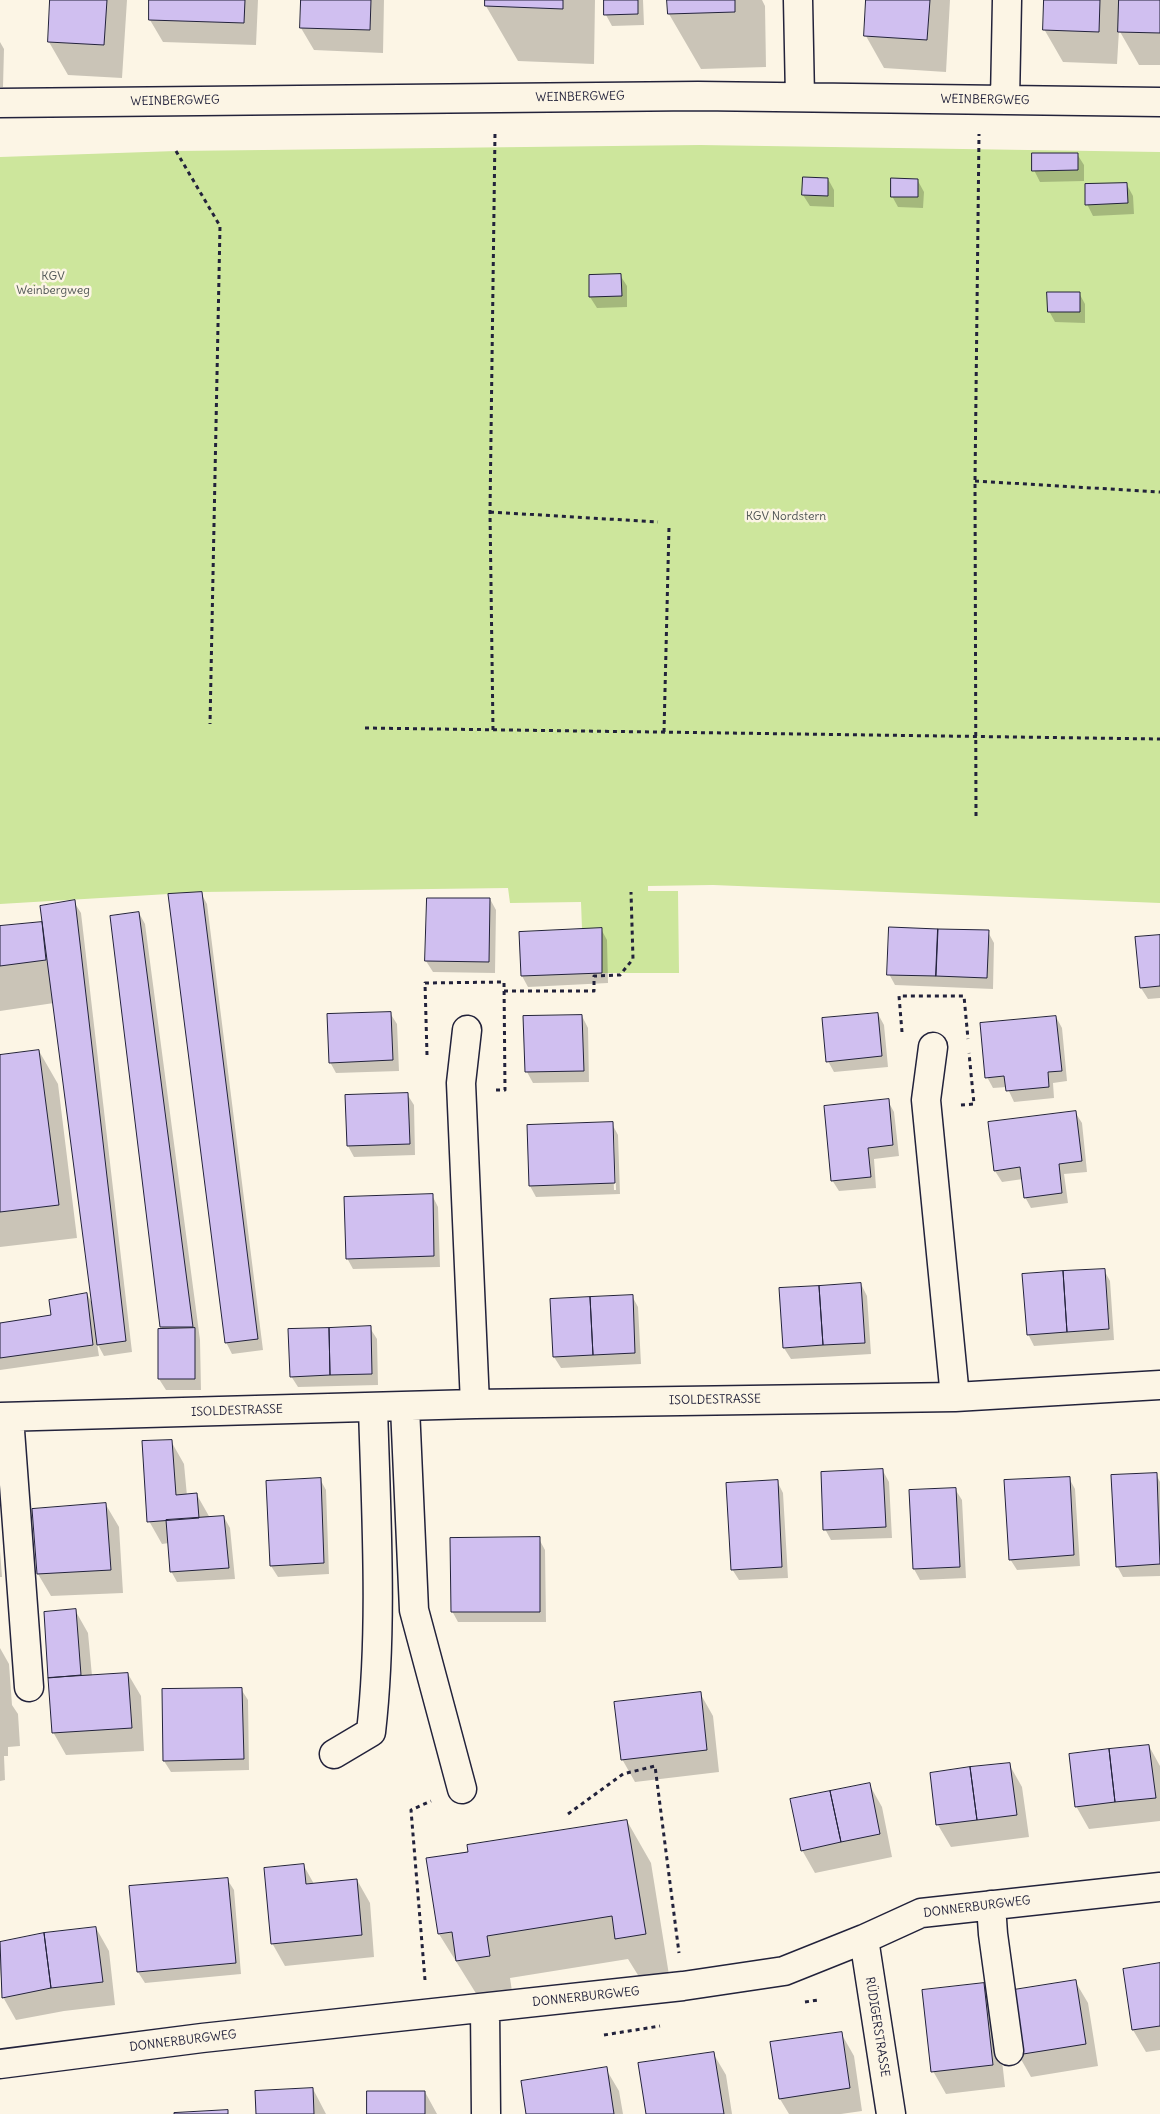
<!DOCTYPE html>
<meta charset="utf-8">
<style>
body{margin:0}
canvas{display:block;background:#fcf5e5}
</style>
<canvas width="1160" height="2114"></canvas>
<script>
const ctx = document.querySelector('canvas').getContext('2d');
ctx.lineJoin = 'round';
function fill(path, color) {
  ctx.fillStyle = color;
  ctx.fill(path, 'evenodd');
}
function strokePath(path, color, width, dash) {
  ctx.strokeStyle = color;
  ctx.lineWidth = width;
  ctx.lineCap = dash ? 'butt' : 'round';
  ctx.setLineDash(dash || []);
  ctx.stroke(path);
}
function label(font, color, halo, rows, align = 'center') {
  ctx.font = font + ' Delius,sans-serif';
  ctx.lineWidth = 5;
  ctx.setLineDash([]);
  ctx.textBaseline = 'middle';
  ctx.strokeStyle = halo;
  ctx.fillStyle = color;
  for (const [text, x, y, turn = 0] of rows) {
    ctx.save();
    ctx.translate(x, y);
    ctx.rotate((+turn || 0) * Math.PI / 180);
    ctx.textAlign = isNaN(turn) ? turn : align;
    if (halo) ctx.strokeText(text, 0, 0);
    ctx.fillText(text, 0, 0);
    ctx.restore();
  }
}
const green = new Path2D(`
 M 700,145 L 1160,152 L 1160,903 L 713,885 L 648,886 L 648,891 L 678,891 L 679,973 L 602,973 L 601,928 L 582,929 L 581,902 L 510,903 L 508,888 L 202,892 L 0,904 L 0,157 L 176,151 Z`);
const shadow = new Path2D(`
 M 51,0 L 127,0 L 122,78 L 68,75 L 49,42 Z
 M 151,0 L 258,0 L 256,45 L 163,42 L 150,20 Z
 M 302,0 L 384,0 L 383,53 L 314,50 L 301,28 Z
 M 486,0 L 595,0 L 594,64 L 518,61 L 486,6 Z
 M 605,0 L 643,0 L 644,25 L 612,26 L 606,15 Z
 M 669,0 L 762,0 L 765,6 L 766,67 L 701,69 L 669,14 Z
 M 868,0 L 950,0 L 946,72 L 884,68 L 866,36 Z
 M 1045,0 L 1160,0 L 1160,65 L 1139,65 L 1119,30 L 1117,64 L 1063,62 L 1044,29 Z
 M 0,42 L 4,49 L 3,87 L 0,87 Z
 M 1077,154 L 1084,165 L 1084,181 L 1040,182 L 1034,170 Z
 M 828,179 L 834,190 L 834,207 L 810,206 L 803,195 Z
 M 918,181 L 924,192 L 923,208 L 898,207 L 892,196 Z
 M 1127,185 L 1133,196 L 1134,214 L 1093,216 L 1087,204 Z
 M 620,275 L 627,286 L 627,307 L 597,308 L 590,297 Z
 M 1079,293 L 1085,304 L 1085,323 L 1055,322 L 1049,311 Z
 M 201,893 L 207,904 L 263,1350 L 232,1354 L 226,1342 Z
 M 490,899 L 496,910 L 495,973 L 433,972 L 426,961 Z
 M 74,902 L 81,913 L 132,1352 L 104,1356 L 97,1343 L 99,1356 L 0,1370 L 0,1324 L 52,1316 L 87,1294 L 93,1305 L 54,1003 L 0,1011 L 0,928 L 41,924 L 45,930 Z
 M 139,913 L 145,924 L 200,1340 L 201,1390 L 166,1390 L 159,1379 L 163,1330 L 161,1326 Z
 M 601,929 L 607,940 L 608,983 L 528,987 L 522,976 Z
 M 988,932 L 994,943 L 993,989 L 895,985 L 889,974 Z
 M 1160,936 L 1160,998 L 1148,999 L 1141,988 Z
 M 390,1013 L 397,1024 L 399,1071 L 336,1073 L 330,1062 Z
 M 878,1014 L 884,1025 L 888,1067 L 834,1072 L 828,1061 Z
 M 582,1016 L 588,1028 L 589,1082 L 533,1083 L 527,1072 Z
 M 1056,1017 L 1062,1028 L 1067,1081 L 1053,1083 L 1054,1098 L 1014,1102 L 1007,1087 L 993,1088 L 987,1077 Z
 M 39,1051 L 58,1084 L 77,1238 L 0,1247 L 0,1057 Z
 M 407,1094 L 414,1105 L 415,1155 L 354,1157 L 348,1146 Z
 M 888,1101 L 894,1112 L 899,1156 L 874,1159 L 876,1188 L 839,1191 L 832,1180 Z
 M 1075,1112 L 1082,1123 L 1087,1172 L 1064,1174 L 1068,1203 L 1031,1208 L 1025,1197 L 1023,1179 L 1002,1182 L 995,1171 Z
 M 612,1124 L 618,1135 L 620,1194 L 536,1197 L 530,1186 L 528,1127 ZM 612,1133 L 614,1133 L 616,1190 L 614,1190 Z
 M 432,1195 L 438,1207 L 440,1267 L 353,1269 L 347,1258 Z
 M 1104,1270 L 1110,1281 L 1114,1340 L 1034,1346 L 1028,1334 Z
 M 861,1284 L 867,1296 L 871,1354 L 791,1359 L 784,1348 Z
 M 632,1296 L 638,1307 L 641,1364 L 561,1368 L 554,1357 Z
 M 370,1328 L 377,1339 L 378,1385 L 298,1387 L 291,1376 Z
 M 171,1441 L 184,1464 L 187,1496 L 197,1495 L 210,1518 L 224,1517 L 230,1528 L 235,1579 L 177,1582 L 171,1571 L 169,1543 L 162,1544 L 149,1521 Z
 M 883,1471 L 889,1482 L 892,1538 L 831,1540 L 825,1529 Z
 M 1156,1474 L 1160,1482 L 1160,1576 L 1123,1577 L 1117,1566 Z
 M 1069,1478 L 1075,1489 L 1080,1566 L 1017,1570 L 1010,1559 Z
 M 320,1479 L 326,1490 L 329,1574 L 278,1577 L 271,1566 Z
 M 777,1481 L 783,1493 L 788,1578 L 739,1580 L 732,1569 Z
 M 955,1489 L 962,1500 L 966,1578 L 920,1580 L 914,1569 L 910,1491 Z
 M 106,1505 L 119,1527 L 123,1593 L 51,1596 L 38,1574 Z
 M 539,1539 L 545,1550 L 546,1622 L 458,1622 L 452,1611 Z
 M 0,1551 L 2,1577 L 0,1577 Z
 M 75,1610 L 88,1633 L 92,1676 L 128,1674 L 141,1696 L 144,1751 L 66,1755 L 53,1732 L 45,1613 Z
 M 0,1648 L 9,1664 L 12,1705 L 18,1714 L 20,1746 L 8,1747 L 8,1756 L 4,1756 L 5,1780 L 0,1781 Z
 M 241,1689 L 248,1700 L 249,1770 L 171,1772 L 164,1761 Z
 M 700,1693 L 713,1716 L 719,1772 L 635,1782 L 622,1759 Z
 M 1149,1746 L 1160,1766 L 1160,1821 L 1089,1829 L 1076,1806 Z
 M 1009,1764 L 1022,1787 L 1029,1837 L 951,1847 L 938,1825 L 931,1774 Z
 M 869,1784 L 882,1807 L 892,1857 L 815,1873 L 802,1850 Z
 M 627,1821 L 651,1863 L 669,1975 L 641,1980 L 628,1959 L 510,1978 L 513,1998 L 482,2003 L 439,1934 L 427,1859 Z
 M 304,1866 L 314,1884 L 357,1880 L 370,1903 L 374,1957 L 285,1966 L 272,1943 Z
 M 227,1879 L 234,1890 L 241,1974 L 145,1983 L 138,1972 L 131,1887 Z
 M 96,1928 L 109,1951 L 115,2005 L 64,2011 L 16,2020 L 3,1997 L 0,1969 L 0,1943 L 44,1934 Z
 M 1160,1964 L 1160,2050 L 1146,2052 L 1133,2030 Z
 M 1075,1981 L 1088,2003 L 1098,2066 L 1031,2077 L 1018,2054 Z
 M 983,1984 L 996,2007 L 1005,2087 L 946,2094 L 933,2071 Z
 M 841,2033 L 854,2056 L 862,2111 L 841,2114 L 789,2114 L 780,2099 Z
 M 713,2053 L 726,2075 L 732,2114 L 647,2114 Z
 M 606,2069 L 619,2091 L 623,2114 L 527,2114 Z
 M 313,2089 L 326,2114 L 257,2114 Z
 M 425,2092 L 437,2114 L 368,2114 Z`);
const building = new Path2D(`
 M 50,0 L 107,0 L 104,45 L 48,42 Z
 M 149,0 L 245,0 L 244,23 L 149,20 Z
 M 301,0 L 371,0 L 370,30 L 300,28 Z
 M 485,0 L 563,0 L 563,9 L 485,6 Z
 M 604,0 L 638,0 L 638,14 L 604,15 Z
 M 667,0 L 735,0 L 735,12 L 668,14 Z
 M 866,0 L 930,0 L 927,40 L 864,36 Z
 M 1044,0 L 1100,0 L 1099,32 L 1043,30 Z
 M 1119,0 L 1160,0 L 1160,33 L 1118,32 Z
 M 1032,153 L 1078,153 L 1078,170 L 1032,171 Z
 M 803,177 L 828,178 L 828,196 L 802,195 Z
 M 891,178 L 918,179 L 918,197 L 891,197 Z
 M 1127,183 L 1128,203 L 1085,205 L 1085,184 Z
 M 621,274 L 622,296 L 589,297 L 589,275 Z
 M 1047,292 L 1080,292 L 1080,312 L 1048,312 Z
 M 202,892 L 258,1339 L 225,1343 L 168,894 Z
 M 427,898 L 490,898 L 489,962 L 425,961 Z
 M 75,900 L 126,1341 L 97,1345 L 40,906 Z
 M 139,912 L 193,1327 L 160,1327 L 110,916 Z
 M 42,922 L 46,960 L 0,966 L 0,926 Z
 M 889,927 L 938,929 L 936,976 L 887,975 Z
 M 602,928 L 602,973 L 521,976 L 519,932 Z
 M 938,929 L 989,930 L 987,978 L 936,976 Z
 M 1160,935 L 1160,986 L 1140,988 L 1135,937 Z
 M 391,1012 L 393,1060 L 329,1063 L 327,1014 Z
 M 878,1013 L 882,1056 L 826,1062 L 822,1018 Z
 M 582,1015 L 584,1071 L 525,1072 L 523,1016 Z
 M 1056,1016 L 1062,1071 L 1048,1072 L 1049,1087 L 1006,1091 L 1004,1076 L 985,1078 L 980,1023 Z
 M 39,1050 L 59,1205 L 0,1212 L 0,1055 Z
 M 408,1093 L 410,1144 L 347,1146 L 345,1095 Z
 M 889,1099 L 893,1145 L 868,1148 L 871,1177 L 831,1181 L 824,1106 Z
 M 1076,1111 L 1082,1161 L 1059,1164 L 1062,1193 L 1024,1198 L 1020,1167 L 994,1171 L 988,1122 Z
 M 613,1122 L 615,1183 L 529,1186 L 527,1125 Z
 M 433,1194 L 434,1256 L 346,1259 L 344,1197 Z
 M 1105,1269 L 1109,1329 L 1067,1332 L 1063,1271 Z
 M 1063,1271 L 1067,1332 L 1027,1335 L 1022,1274 Z
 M 861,1283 L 865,1343 L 823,1345 L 819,1286 Z
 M 819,1286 L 823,1345 L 783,1348 L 779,1288 Z
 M 87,1293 L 93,1345 L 0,1358 L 0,1323 L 51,1315 L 49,1300 Z
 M 633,1295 L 635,1353 L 593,1355 L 590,1297 Z
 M 590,1297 L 593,1355 L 553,1357 L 550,1299 Z
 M 371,1326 L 372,1374 L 330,1375 L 329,1328 Z
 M 195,1328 L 195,1379 L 158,1379 L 158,1329 Z
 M 329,1328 L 330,1375 L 290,1377 L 288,1329 Z
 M 172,1440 L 176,1495 L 197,1493 L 199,1518 L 147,1522 L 142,1441 Z
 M 883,1469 L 886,1527 L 823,1530 L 821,1472 Z
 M 1157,1473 L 1160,1564 L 1116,1567 L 1111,1475 Z
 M 1070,1477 L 1074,1555 L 1009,1560 L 1004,1480 Z
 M 321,1478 L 324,1563 L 270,1566 L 266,1481 Z
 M 778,1480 L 782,1567 L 731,1570 L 726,1483 Z
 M 956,1488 L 960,1567 L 913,1569 L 909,1490 Z
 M 106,1503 L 111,1570 L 37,1574 L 32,1509 Z
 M 224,1516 L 229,1568 L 170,1572 L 166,1520 Z
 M 540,1537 L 540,1612 L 451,1612 L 450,1538 Z
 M 76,1609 L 81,1675 L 48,1678 L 44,1612 Z
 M 128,1673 L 132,1728 L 52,1733 L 48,1678 Z
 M 242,1688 L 244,1759 L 163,1761 L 162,1689 Z
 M 701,1692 L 707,1750 L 621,1760 L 614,1702 Z
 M 1149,1745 L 1156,1798 L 1115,1802 L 1109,1749 Z
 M 1109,1749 L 1115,1802 L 1075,1807 L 1069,1754 Z
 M 1010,1763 L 1017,1815 L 977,1820 L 970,1767 Z
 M 970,1767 L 977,1820 L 936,1825 L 930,1773 Z
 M 870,1783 L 880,1834 L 841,1842 L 830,1791 Z
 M 830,1791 L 841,1842 L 801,1851 L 790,1799 Z
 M 627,1820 L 646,1934 L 615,1939 L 612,1916 L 487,1936 L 490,1956 L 456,1961 L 452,1932 L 438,1934 L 426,1858 L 468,1852 L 467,1845 Z
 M 304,1864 L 306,1884 L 357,1879 L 362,1935 L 271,1944 L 264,1868 Z
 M 228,1878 L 236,1963 L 137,1972 L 129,1886 Z
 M 96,1927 L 103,1982 L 51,1988 L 44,1933 Z
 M 44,1933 L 51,1988 L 2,1998 L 0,1942 Z
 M 1160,1963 L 1160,2026 L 1132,2030 L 1123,1969 Z
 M 1076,1980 L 1086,2044 L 1017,2055 L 1007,1991 Z
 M 984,1983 L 993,2065 L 931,2072 L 922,1990 Z
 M 842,2032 L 850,2088 L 779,2099 L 770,2042 Z
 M 714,2052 L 724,2114 L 646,2114 L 638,2063 Z
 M 607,2067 L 614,2114 L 526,2114 L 521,2081 Z
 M 313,2088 L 314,2114 L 256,2114 L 255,2091 Z
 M 367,2091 L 425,2091 L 425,2114 L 367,2114 Z
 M 228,2110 L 228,2114 L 174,2114 L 174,2113 Z`);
const path = new Path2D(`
 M 176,151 L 220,226 L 210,724
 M 975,481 L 1160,492
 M 490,512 L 658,522
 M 365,728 L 1160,739
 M 493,730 L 490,512 L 495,133
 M 664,732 L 669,527
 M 976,816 L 975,481 L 979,134
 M 504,991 L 594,991 L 594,976 L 620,975 L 633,959 L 631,892
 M 902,1032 L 899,996 L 964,996 L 968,1039
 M 427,1055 L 425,983 L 504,982 L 505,1090 L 495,1090
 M 961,1105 L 974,1104 L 969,1053
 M 568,1814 L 623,1774 L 655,1766 L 679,1953
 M 425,1980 L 411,1810 L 431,1801
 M 805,2002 L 818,2000
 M 604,2035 L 660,2026`);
const minor = new Path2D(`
 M 798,0 L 800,97
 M 1005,100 L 1007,0
 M 0,103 L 698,96 L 1160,102
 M 467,1030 L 461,1083 L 475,1404
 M 933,1047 L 926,1100 L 955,1397
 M 405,1407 L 414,1610 L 462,1789
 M 0,1417 L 475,1404 L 955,1397 L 1160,1385
 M 9,1417 L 29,1687
 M 334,1754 L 371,1732 C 383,1627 376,1513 373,1407
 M 991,1905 L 993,1934 L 1009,2051
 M 864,1939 L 891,2114
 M 485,2008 L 486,2114
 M 0,2064 L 202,2038 L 683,1986 L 784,1971 L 864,1939 L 921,1913 L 1160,1887`);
const streetNames = [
 ["WEINBERGWEG",580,97,-1],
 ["WEINBERGWEG",985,100,1],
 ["WEINBERGWEG",175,101,-1],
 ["ISOLDESTRASSE",715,1400,-1],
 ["ISOLDESTRASSE",237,1411,-2],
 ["DONNERBURGWEG",977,1907,-7],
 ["DONNERBURGWEG",586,1997,-6],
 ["RÜDIGERSTRASSE",877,2027,81],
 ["DONNERBURGWEG",183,2041,-7]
];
const parkNames = [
 ["KGV",53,277],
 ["Weinbergweg",53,291],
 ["KGV Nordstern",786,517]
];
fill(green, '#cde69c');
fill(shadow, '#0003');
fill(building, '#d0bff0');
strokePath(building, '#22223b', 1);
strokePath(minor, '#22223b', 31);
strokePath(path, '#22223b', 3, [4, 4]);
strokePath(minor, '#fcf5e5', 28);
label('12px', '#22223b', '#fcf5e5', streetNames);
label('12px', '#4d5353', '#fcf5e5', parkNames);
</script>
